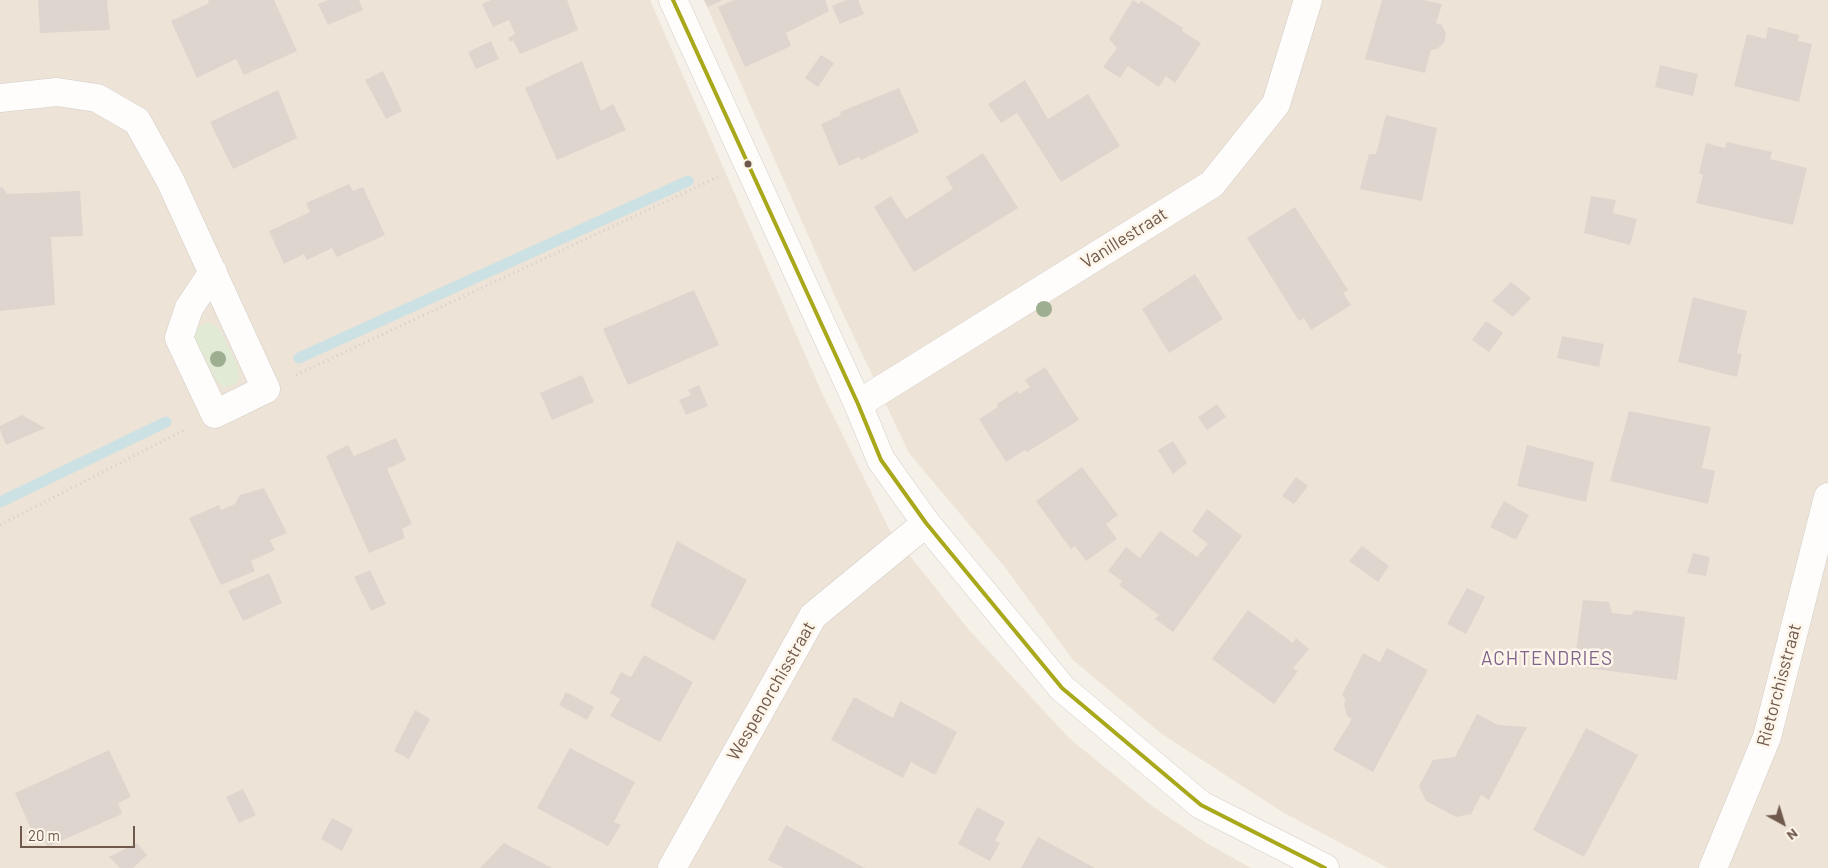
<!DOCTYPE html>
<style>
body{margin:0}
#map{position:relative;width:1828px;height:868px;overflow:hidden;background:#f5f0e8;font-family:Barlow,sans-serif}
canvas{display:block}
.north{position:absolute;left:1758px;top:798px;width:50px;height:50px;-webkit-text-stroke:4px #fdf5e9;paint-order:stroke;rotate:141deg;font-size:14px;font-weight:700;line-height:20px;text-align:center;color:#6f594c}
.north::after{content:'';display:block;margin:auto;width:18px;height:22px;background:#6f594c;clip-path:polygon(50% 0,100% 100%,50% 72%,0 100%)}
.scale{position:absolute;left:20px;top:826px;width:115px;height:22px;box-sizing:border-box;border:2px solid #6f594c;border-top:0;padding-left:6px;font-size:15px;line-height:18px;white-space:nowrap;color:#6f594c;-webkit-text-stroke:4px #fdf5e9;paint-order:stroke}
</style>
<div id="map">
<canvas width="1828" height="868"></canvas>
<div class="north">N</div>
<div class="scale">20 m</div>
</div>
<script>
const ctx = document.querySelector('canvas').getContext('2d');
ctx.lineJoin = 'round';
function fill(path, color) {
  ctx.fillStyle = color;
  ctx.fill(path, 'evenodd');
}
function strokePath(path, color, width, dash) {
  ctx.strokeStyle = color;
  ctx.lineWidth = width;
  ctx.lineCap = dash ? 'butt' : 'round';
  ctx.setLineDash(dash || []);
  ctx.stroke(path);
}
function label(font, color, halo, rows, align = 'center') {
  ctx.font = font + ' Barlow,sans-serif';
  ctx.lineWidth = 5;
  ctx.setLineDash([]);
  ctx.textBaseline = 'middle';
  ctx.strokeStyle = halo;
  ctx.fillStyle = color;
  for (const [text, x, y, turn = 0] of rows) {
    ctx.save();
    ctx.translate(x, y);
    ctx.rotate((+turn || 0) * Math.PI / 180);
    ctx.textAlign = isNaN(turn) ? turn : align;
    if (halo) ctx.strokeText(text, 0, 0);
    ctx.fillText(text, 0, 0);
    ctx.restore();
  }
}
const residential = new Path2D(`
 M 0,0 L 650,0 L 821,391 L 890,531 L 969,630 L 1069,738 L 1152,806 L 1208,844 L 1251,868 L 0,868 Z
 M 704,0 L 1828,0 L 1828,868 L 1388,868 L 1284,813 L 1162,734 L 1073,660 L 1004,566 L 909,453 L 838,303 Z`);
const green = new Path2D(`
 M 209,323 C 213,324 217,326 219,329 C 223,334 239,367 239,373 C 240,379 236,383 232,386 L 223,387 L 216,380 L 194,336 C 197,328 200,324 209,323 Z`);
const stream = new Path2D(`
 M 299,358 L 688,181
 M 0,502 L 166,422`);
const building = new Path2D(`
 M 38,0 L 107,0 L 110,30 L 40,33 Z
 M 208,0 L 274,0 L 297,51 L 244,75 L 236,59 L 197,78 L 171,21 L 209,3 Z
 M 328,0 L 359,0 L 363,10 L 328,25 L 318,4 Z
 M 491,0 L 567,0 L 578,30 L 520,54 L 513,40 L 510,42 L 508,38 L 515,34 L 509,20 L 493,27 L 482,4 Z
 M 704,0 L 723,0 L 708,7 Z
 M 734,0 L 825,0 L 829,11 L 786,33 L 791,46 L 745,67 L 718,7 Z
 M 846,0 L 858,0 L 864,14 L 840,24 L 832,6 Z
 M 1133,0 L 1139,4 L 1141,1 L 1183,28 L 1182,31 L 1201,43 L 1175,83 L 1166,76 L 1159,87 L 1128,66 L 1120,78 L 1103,67 L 1117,48 L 1109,39 Z
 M 1382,0 L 1424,0 L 1442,4 L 1436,23 L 1442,25 L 1446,34 L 1444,43 L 1437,49 L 1431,50 L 1425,73 L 1365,59 Z
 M 1768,27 L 1799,35 L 1798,41 L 1812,44 L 1799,102 L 1734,86 L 1747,34 L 1766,39 Z
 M 491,41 L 499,59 L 476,69 L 468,52 Z
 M 821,55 L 834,63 L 818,87 L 805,78 Z
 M 582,61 L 601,111 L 613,104 L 626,130 L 557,160 L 525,88 Z
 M 1660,65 L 1698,74 L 1693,96 L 1655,87 Z
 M 383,71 L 402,111 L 386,119 L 365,80 Z
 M 1025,80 L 1048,119 L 1088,94 L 1120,146 L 1061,182 L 1017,113 L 1001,123 L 988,104 Z
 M 899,88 L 919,132 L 861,160 L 859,157 L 839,166 L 821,124 L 841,115 L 840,112 Z
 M 278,90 L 297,138 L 233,169 L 210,122 Z
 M 1386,115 L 1437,128 L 1422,201 L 1360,189 L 1369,154 L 1376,154 Z
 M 1727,142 L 1772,152 L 1770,159 L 1807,168 L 1793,225 L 1696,203 L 1703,175 L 1699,173 L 1706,143 L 1725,148 Z
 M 983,153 L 1018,208 L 914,272 L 874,207 L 891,196 L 906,219 L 953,189 L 946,177 Z
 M 349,184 L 353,191 L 363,187 L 385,235 L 337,257 L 332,248 L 307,260 L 304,254 L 284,264 L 269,231 L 310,212 L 306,203 Z
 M 2,187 L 7,194 L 80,191 L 83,236 L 51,237 L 55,305 L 0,311 L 0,188 Z
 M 1591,196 L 1616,200 L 1613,213 L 1637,219 L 1630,245 L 1584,233 Z
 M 1295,207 L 1348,290 L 1343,293 L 1351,305 L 1311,330 L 1304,318 L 1299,321 L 1247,238 Z
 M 1195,274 L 1223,319 L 1169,353 L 1142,309 Z
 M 1511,282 L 1531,298 L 1513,317 L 1492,301 Z
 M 694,290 L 719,345 L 628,385 L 603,329 Z
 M 1693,297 L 1747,311 L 1737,353 L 1742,354 L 1737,377 L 1678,362 Z
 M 1486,321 L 1503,333 L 1489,352 L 1472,340 Z
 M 1562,336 L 1604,344 L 1599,367 L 1557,358 Z
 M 1045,367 L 1079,420 L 1027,452 L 1025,450 L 1006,462 L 979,419 L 998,407 L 997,404 L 1017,391 L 1019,394 L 1030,387 L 1025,380 Z
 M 582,375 L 594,402 L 552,420 L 540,393 Z
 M 699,385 L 708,406 L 686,415 L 679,400 L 691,395 L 688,390 Z
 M 1217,404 L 1226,417 L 1207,430 L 1198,417 Z
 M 1629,411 L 1711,427 L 1702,468 L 1715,471 L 1708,504 L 1610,481 Z
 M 22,415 L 45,428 L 6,445 L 0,430 L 0,426 Z
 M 396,438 L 406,460 L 387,469 L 412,524 L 402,529 L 405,538 L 369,553 L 326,456 L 348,445 L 354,456 Z
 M 1173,441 L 1187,463 L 1173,474 L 1158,450 Z
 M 1527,445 L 1594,462 L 1586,502 L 1517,486 Z
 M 1082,467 L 1118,515 L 1106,524 L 1117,539 L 1086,561 L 1075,546 L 1071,549 L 1036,501 Z
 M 1296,477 L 1308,486 L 1294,504 L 1282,496 Z
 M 264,488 L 287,533 L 270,540 L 275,550 L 251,561 L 255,571 L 221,585 L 189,518 L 219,505 L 221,510 L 235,504 L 240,495 Z
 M 1504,501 L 1529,515 L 1516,540 L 1490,527 Z
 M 1207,509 L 1242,536 L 1173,632 L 1155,619 L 1159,615 L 1119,585 L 1122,581 L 1108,571 L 1126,547 L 1140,558 L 1160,531 L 1197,557 L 1208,544 L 1192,531 Z
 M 677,541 L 747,580 L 714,641 L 650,606 Z
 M 1362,546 L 1389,566 L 1378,582 L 1349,561 Z
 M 1693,553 L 1710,557 L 1706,576 L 1687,573 Z
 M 370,570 L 386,604 L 371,611 L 354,577 Z
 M 269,573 L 282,603 L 243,621 L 228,591 Z
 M 1467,588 L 1485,597 L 1466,634 L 1447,624 Z
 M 1583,600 L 1609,602 L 1612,613 L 1631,615 L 1635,610 L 1685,617 L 1677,680 L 1574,666 Z
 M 1248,610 L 1293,643 L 1296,638 L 1309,649 L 1293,668 L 1298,671 L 1274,704 L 1212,659 Z
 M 1387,648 L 1428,670 L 1373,772 L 1333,750 L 1352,719 L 1347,716 L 1344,704 L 1346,700 L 1342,695 L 1363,653 L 1380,662 Z
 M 644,655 L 693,682 L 660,742 L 610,716 L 620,699 L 610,693 L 621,672 L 631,677 Z
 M 566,692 L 594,707 L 587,720 L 559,705 Z
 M 854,697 L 893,718 L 900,701 L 957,732 L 935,775 L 911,762 L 903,778 L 831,740 Z
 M 415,710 L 430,719 L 409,759 L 394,751 Z
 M 1477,714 L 1498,725 L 1527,727 L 1489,800 L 1481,795 L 1471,814 L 1456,817 L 1426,801 L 1419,786 L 1433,760 L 1455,757 Z
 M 1586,728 L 1638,755 L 1584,857 L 1533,830 Z
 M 570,748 L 635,782 L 614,822 L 621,825 L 608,846 L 537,808 Z
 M 109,750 L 131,797 L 118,803 L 122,814 L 47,847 L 44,837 L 36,840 L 15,793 Z
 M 243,789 L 256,815 L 239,823 L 226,797 Z
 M 977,807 L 1005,822 L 995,841 L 1000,843 L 990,861 L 958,844 Z
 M 332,818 L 353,829 L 342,851 L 321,839 Z
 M 786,825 L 865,868 L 784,868 L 768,860 Z
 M 1038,837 L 1095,868 L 1021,868 Z
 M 137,843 L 147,855 L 133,868 L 120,868 L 109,857 Z
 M 504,843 L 552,868 L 480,868 Z`);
const path = new Path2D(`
 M 296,375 L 718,177
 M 0,525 L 186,429`);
const minor = new Path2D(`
 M 0,98 L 57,92 L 97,98 L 137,121 L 170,180 L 266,389 L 215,414 L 179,338 L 189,308 L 213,272
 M 858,404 L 1212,184 L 1276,104 L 1308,0
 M 672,868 L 813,616 L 926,523
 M 1713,868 L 1767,737 L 1828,497`);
const tertiary = new Path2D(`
 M 673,0 L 858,404 L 881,460 L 926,523 L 1062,688 L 1201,805 L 1325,868`);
const bus1 = new Path2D(`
 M 673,0 L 858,404 L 881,460 L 926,523 L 1062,688 L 1201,805 L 1325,868`);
const trees = [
 [1044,309],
 [218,359]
];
const markers = [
 [748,164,4.5,"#6f594c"]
];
const streetNames = [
 ["Vanillestraat",1124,238,-32],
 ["Rietorchisstraat",1779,685,-75],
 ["Wespenorchisstraat",771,691,-60]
];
const neighbourhoodNames = [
 ["ACHTENDRIES",1547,659]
];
fill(residential, '#ede3d6');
fill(green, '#e1ead4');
strokePath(stream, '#cce1e3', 11);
fill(building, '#ded6ce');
strokePath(minor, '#d3cdc7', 29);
strokePath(tertiary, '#d3cdc7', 29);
strokePath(path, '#d6cfca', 3, [1, 4]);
strokePath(minor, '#fefdfc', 28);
strokePath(tertiary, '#fefdfc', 28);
strokePath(bus1, '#a9a81b', 4);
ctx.fillStyle = '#9daf90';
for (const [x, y] of trees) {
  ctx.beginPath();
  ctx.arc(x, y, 8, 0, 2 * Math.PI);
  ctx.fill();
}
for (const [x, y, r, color] of markers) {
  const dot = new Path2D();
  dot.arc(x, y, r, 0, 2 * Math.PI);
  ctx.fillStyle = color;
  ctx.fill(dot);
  strokePath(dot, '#fdf5e9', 2);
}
label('18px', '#6f594c', '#fdf5e9', streetNames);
ctx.letterSpacing = '1px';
label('19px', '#7f648c', '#fdf5e9', neighbourhoodNames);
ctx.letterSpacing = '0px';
</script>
